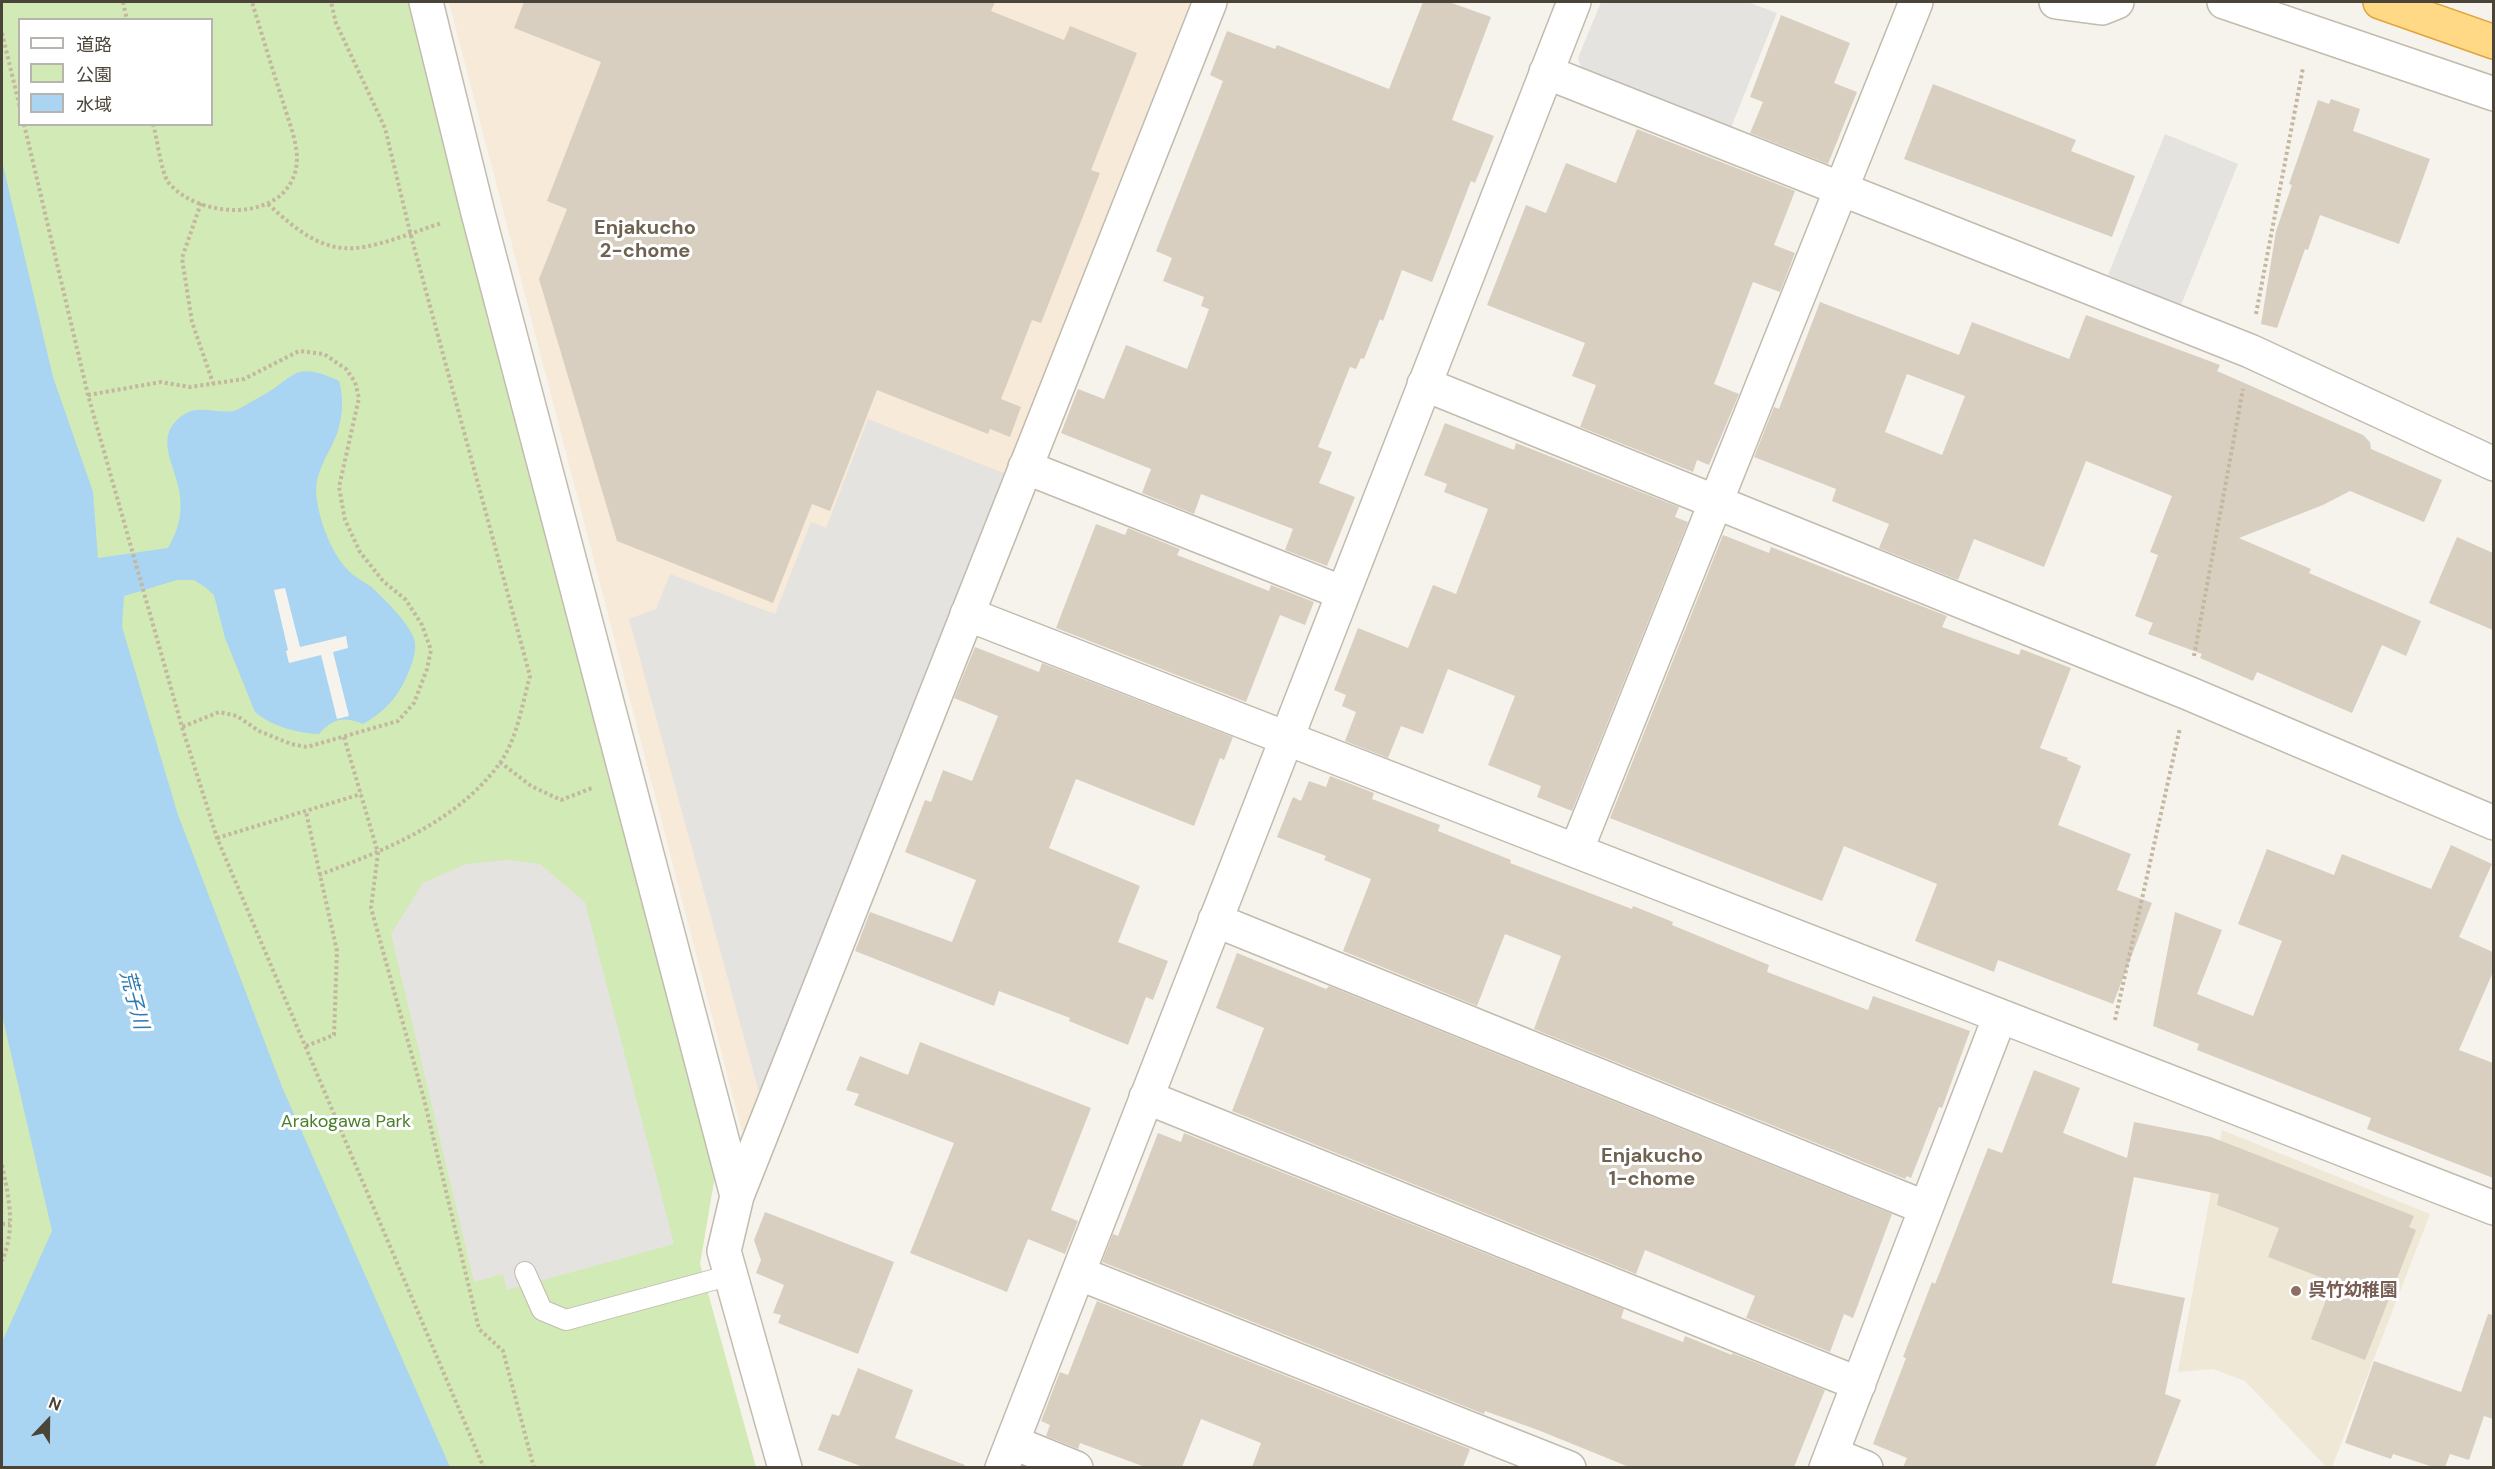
<!DOCTYPE html>
<meta charset="utf-8">
<style>
body{margin:0}
#map{position:relative;width:2495px;height:1469px;overflow:hidden;background:#f6f3ec;font-family:"DM Sans","Noto Sans JP",sans-serif}
canvas{display:block}
.frame{position:absolute;inset:0;border:3px solid #4b4439;pointer-events:none}
.legend{position:absolute;left:18px;top:18px;width:195px;height:108px;box-sizing:border-box;background:#fff;border:2px solid #b7b4b0;margin:0;padding:8px 10px;list-style:none;font-size:18px;color:#4b4439}
.legend li{display:flex;align-items:center;gap:12px;height:30px}
.legend b{width:30px;border:2px solid #b7b4b0}
.north{position:absolute;left:18px;top:1391px;width:60px;height:60px;-webkit-text-stroke:4px #fff;paint-order:stroke;rotate:22deg;font-size:16px;font-weight:700;line-height:24px;text-align:center;color:#4b4439}
.north::after{content:'';display:block;margin:auto;width:21px;height:27px;background:#4b4439;clip-path:polygon(50% 0,100% 100%,50% 72%,0 100%)}
</style>
<div id="map">
<canvas width="2495" height="1469"></canvas>
<div class="frame"></div>
<ul class="legend">
<li><b style="height:8px;background:#fff"></b>道路</li>
<li><b style="height:16px;background:#d2eab5"></b>公園</li>
<li><b style="height:16px;background:#a9d4f2"></b>水域</li>
</ul>
<div class="north">N</div>
</div>
<script>
const ctx = document.querySelector('canvas').getContext('2d');
ctx.lineJoin = 'round';
function fill(path, color) {
  ctx.fillStyle = color;
  ctx.fill(path, 'evenodd');
}
function strokePath(path, color, width, dash) {
  ctx.strokeStyle = color;
  ctx.lineWidth = width;
  ctx.lineCap = dash ? 'butt' : 'round';
  ctx.setLineDash(dash || []);
  ctx.stroke(path);
}
function label(font, color, halo, rows, align = 'center') {
  ctx.font = font + ' "DM Sans","Noto Sans JP",sans-serif';
  ctx.lineWidth = 6;
  ctx.setLineDash([]);
  ctx.textBaseline = 'middle';
  ctx.strokeStyle = halo;
  ctx.fillStyle = color;
  for (const [text, x, y, turn = 0] of rows) {
    ctx.save();
    ctx.translate(x, y);
    ctx.rotate((+turn || 0) * Math.PI / 180);
    ctx.textAlign = isNaN(turn) ? turn : align;
    if (halo) ctx.strokeText(text, 0, 0);
    ctx.fillText(text, 0, 0);
    ctx.restore();
  }
}
const commercial = new Path2D(`
 M 449,2 L 1197,2 L 756,1126 L 742,1131 Z`);
const education = new Path2D(`
 M 2222,1130 L 2430,1214 L 2332,1467 L 2326,1467 L 2245,1381 L 2213,1369 L 2178,1372 Z`);
const green = new Path2D(`
 M 2,2 L 412,2 L 715,1176 L 700,1264 L 756,1467 L 2,1468 ZM 20,20 L 212,20 L 212,124 L 20,124 Z`);
const parking = new Path2D(`
 M 1601,2 L 1748,2 L 1777,13 L 1730,130 L 1582,70 L 1578,58 Z
 M 2165,134 L 2238,164 L 2181,305 L 2108,275 Z
 M 868,419 L 1011,476 L 762,1103 L 629,619 L 656,609 L 670,574 L 775,614 L 811,522 L 826,528 Z
 M 508,860 L 540,864 L 585,902 L 674,1244 L 507,1290 L 503,1274 L 474,1282 L 391,934 L 423,883 L 466,864 Z`);
const water = new Path2D(`
 M 2,161 L 53,377 L 93,492 L 98,558 L 168,548 C 178,530 182,517 180,496 C 178,469 151,437 183,415 C 198,404 217,414 233,411 C 241,409 250,402 258,398 C 296,379 291,359 339,381 C 345,400 342,425 333,443 C 326,457 316,474 316,490 C 317,515 330,552 348,570 C 354,577 363,581 370,586 C 382,596 414,628 415,643 C 416,655 411,667 406,678 C 397,699 382,713 363,724 C 344,716 333,718 319,734 C 297,733 273,727 255,712 L 225,638 L 214,595 L 205,587 L 194,580 L 177,580 L 124,596 L 122,627 L 178,815 L 282,1087 L 450,1467 L 2,1467 L 2,1342 L 52,1231 L 2,1015 Z`);
const pier = new Path2D(`
 M 285,588 L 300,647 L 346,636 L 348,648 L 333,652 L 349,716 L 337,719 L 321,655 L 289,663 L 286,651 L 288,650 L 274,590 Z`);
const building = new Path2D(`
 M 524,2 L 995,2 L 991,11 L 1064,40 L 1070,26 L 1137,53 L 1091,170 L 1100,173 L 1041,323 L 1032,320 L 1001,399 L 1021,407 L 1010,437 L 990,429 L 988,434 L 877,390 L 830,511 L 812,504 L 773,603 L 617,541 L 539,279 L 567,209 L 547,201 L 601,62 L 514,28 Z
 M 1423,2 L 1449,2 L 1491,17 L 1452,120 L 1494,136 L 1475,183 L 1471,181 L 1432,282 L 1402,270 L 1383,321 L 1380,319 L 1364,359 L 1361,358 L 1356,369 L 1350,367 L 1318,447 L 1332,452 L 1319,483 L 1355,497 L 1327,566 L 1285,550 L 1293,529 L 1201,494 L 1194,514 L 1142,493 L 1151,469 L 1061,433 L 1078,389 L 1104,399 L 1126,345 L 1187,369 L 1209,309 L 1201,306 L 1204,297 L 1163,281 L 1172,258 L 1156,251 L 1223,81 L 1210,75 L 1227,31 L 1275,49 L 1277,45 L 1389,89 Z
 M 1781,15 L 1850,43 L 1834,83 L 1857,92 L 1828,164 L 1750,133 L 1763,102 L 1750,97 Z
 M 1933,84 L 2076,140 L 2071,151 L 2135,176 L 2112,237 L 1904,159 Z
 M 2331,99 L 2360,109 L 2353,131 L 2430,159 L 2399,244 L 2320,215 L 2308,250 L 2305,249 L 2277,328 L 2261,324 L 2276,231 L 2292,185 L 2289,184 L 2318,100 L 2329,104 Z
 M 1637,129 L 1795,191 L 1774,245 L 1795,253 L 1780,292 L 1753,282 L 1714,384 L 1739,394 L 1709,465 L 1697,460 L 1693,472 L 1580,427 L 1596,385 L 1572,376 L 1585,343 L 1487,305 L 1526,205 L 1546,213 L 1566,163 L 1616,183 Z
 M 1820,302 L 1959,355 L 1972,322 L 2069,359 L 2086,315 L 2220,365 L 2217,371 L 2363,435 L 2370,442 L 2371,449 L 2442,480 L 2424,522 L 2350,491 L 2323,505 L 2239,538 L 2311,569 L 2309,573 L 2421,621 L 2406,656 L 2382,645 L 2352,713 L 2257,672 L 2253,681 L 2200,658 L 2202,654 L 2148,634 L 2153,623 L 2135,616 L 2158,555 L 2150,552 L 2172,496 L 2086,461 L 2044,567 L 1974,539 L 1958,580 L 1879,548 L 1889,524 L 1832,501 L 1836,489 L 1754,457 L 1774,407 L 1779,409 ZM 1907,374 L 1965,396 L 1942,455 L 1885,432 Z
 M 1445,423 L 1514,450 L 1516,443 L 1679,507 L 1675,517 L 1688,522 L 1572,811 L 1537,797 L 1541,786 L 1488,765 L 1515,696 L 1448,669 L 1423,734 L 1401,726 L 1388,758 L 1345,741 L 1356,712 L 1342,706 L 1346,695 L 1334,690 L 1358,628 L 1408,648 L 1433,585 L 1456,594 L 1488,509 L 1444,492 L 1447,484 L 1424,475 Z
 M 1096,524 L 1125,535 L 1128,528 L 1180,549 L 1177,555 L 1269,591 L 1271,585 L 1314,602 L 1305,625 L 1280,615 L 1246,702 L 1056,628 Z
 M 1723,535 L 1769,553 L 1771,547 L 1947,616 L 1942,627 L 2019,655 L 2021,649 L 2071,668 L 2040,748 L 2068,758 L 2067,760 L 2081,766 L 2058,825 L 2131,854 L 2117,890 L 2152,903 L 2113,1004 L 1998,960 L 1994,972 L 1915,941 L 1937,884 L 1844,846 L 1822,901 L 1610,818 Z
 M 2457,537 L 2493,553 L 2493,630 L 2429,603 Z
 M 975,647 L 1039,672 L 1042,663 L 1233,737 L 1224,760 L 1220,758 L 1194,826 L 1076,779 L 1049,848 L 1140,886 L 1118,942 L 1168,961 L 1153,1000 L 1146,997 L 1128,1045 L 1069,1021 L 1070,1018 L 999,991 L 994,1006 L 855,951 L 870,912 L 952,942 L 976,880 L 905,852 L 925,800 L 931,802 L 943,770 L 972,781 L 998,716 L 954,698 Z
 M 1330,776 L 1374,793 L 1372,799 L 1440,825 L 1438,831 L 1511,860 L 1510,863 L 1632,909 L 1633,906 L 1673,922 L 1672,925 L 1769,965 L 1767,972 L 1868,1010 L 1873,996 L 1970,1031 L 1942,1108 L 1939,1107 L 1911,1178 L 1907,1176 L 1905,1179 L 1534,1029 L 1561,956 L 1505,934 L 1477,1006 L 1343,951 L 1371,879 L 1324,860 L 1326,856 L 1277,837 L 1293,797 L 1301,801 L 1309,781 L 1326,787 Z
 M 2451,845 L 2492,864 L 2459,937 L 2493,952 L 2493,972 L 2459,1050 L 2493,1063 L 2493,1178 L 2367,1129 L 2371,1118 L 2197,1050 L 2199,1044 L 2153,1026 L 2175,912 L 2222,930 L 2197,994 L 2253,1016 L 2282,941 L 2238,924 L 2267,849 L 2334,875 L 2342,854 L 2431,889 Z
 M 1237,953 L 1326,989 L 1329,986 L 1892,1214 L 1853,1318 L 1844,1314 L 1830,1352 L 1746,1318 L 1755,1296 L 1645,1250 L 1636,1274 L 1232,1111 L 1264,1028 L 1216,1008 Z
 M 920,1042 L 1091,1108 L 1051,1210 L 1078,1221 L 1065,1254 L 1028,1239 L 1007,1292 L 910,1253 L 954,1143 L 854,1105 L 859,1094 L 846,1090 L 860,1056 L 908,1075 Z
 M 2034,1070 L 2080,1088 L 2063,1133 L 2127,1158 L 2134,1122 L 2211,1137 L 2414,1216 L 2409,1227 L 2416,1230 L 2365,1360 L 2311,1339 L 2333,1282 L 2268,1257 L 2279,1228 L 2217,1205 L 2219,1194 L 2134,1177 L 2112,1283 L 2185,1298 L 2165,1394 L 2181,1400 L 2155,1467 L 1903,1467 L 1907,1458 L 1873,1444 L 1906,1358 L 1903,1357 L 1932,1282 L 1935,1284 L 1988,1148 L 2002,1153 Z
 M 1158,1133 L 1181,1142 L 1184,1133 L 1624,1309 L 1621,1318 L 1683,1342 L 1685,1336 L 1732,1355 L 1732,1353 L 1825,1390 L 1794,1467 L 1629,1467 L 1538,1430 L 1485,1411 L 1484,1414 L 1102,1262 L 1113,1234 L 1118,1236 Z
 M 765,1212 L 894,1262 L 858,1354 L 778,1323 L 781,1315 L 773,1313 L 784,1285 L 756,1273 L 761,1260 L 754,1240 Z
 M 1097,1301 L 1470,1449 L 1463,1467 L 1252,1467 L 1261,1443 L 1201,1419 L 1182,1467 L 1145,1467 L 1080,1443 L 1078,1449 L 1046,1436 L 1050,1425 L 1041,1421 L 1060,1372 L 1068,1375 Z
 M 2488,1314 L 2493,1315 L 2493,1419 L 2484,1416 L 2469,1460 L 2450,1454 L 2445,1467 L 2433,1467 L 2393,1454 L 2391,1459 L 2345,1443 L 2374,1361 L 2461,1392 Z
 M 858,1368 L 913,1390 L 895,1438 L 965,1465 L 964,1467 L 863,1467 L 818,1450 L 832,1414 L 839,1416 Z`);
const path = new Path2D(`
 M 123,2 L 127,20
 M 2,33 L 20,108
 M 24,124 L 88,395 L 182,727 L 217,838 L 484,1468
 M 153,124 C 157,137 161,172 168,182 C 200,222 295,223 297,159 C 297,141 288,119 283,102 C 272,68 262,35 252,2
 M 201,203 L 182,258 L 192,322 L 213,383
 M 268,204 C 289,223 314,246 343,248 C 371,251 415,231 442,223
 M 2256,314 L 2303,68
 M 88,395 L 161,382 L 190,387 L 244,379 L 299,351 L 324,354 L 346,369 L 355,382 L 359,398 L 339,487 L 345,520 L 360,552 L 383,581 L 406,600 L 422,625 L 431,650 L 427,669 L 414,703 L 398,721 L 307,747 L 291,744 L 259,731 L 237,716 L 219,712 L 182,727
 M 2194,656 L 2243,389
 M 344,737 L 378,853 L 371,908 L 424,1099 L 479,1329 L 503,1351 L 534,1468
 M 500,762 L 531,786 L 561,800 L 592,788
 M 217,838 L 361,794
 M 319,875 C 385,850 456,823 500,763 C 517,739 522,705 530,676 L 410,232 L 385,128 L 336,23 L 331,2
 M 2115,1020 L 2180,728
 M 306,1046 L 334,1035 L 337,951 L 306,812
 M 2,1165 C 9,1198 16,1228 2,1261
 M 2,1224 L 10,1224`);
const service = new Path2D(`
 M 525,1272 L 542,1310 L 566,1320 L 731,1275`);
const minor = new Path2D(`
 M 426,2 L 478,213 L 737,1196
 M 2056,2 L 2102,8 L 2117,2
 M 2224,2 L 2494,94
 M 1546,72 L 2250,351 L 2494,464
 M 1424,384 L 2188,693 L 2494,823
 M 1025,467 L 1343,593
 M 967,614 L 2494,1208
 M 1576,851 L 1916,2
 M 1215,920 L 1926,1208
 M 1146,1097 L 1859,1384
 M 1078,1273 L 1569,1468
 M 1012,1442 L 1076,1468
 M 1832,1454 L 1866,1468
 M 785,1468 L 724,1251 L 737,1196 L 1210,2
 M 1002,1468 L 1574,2
 M 1826,1468 L 2000,1016`);
const trunk = new Path2D(`
 M 2380,2 L 2494,42`);
const markers = [
 [2296,1291,6,"#8d6e63"]
];
const parkNames = [
 ["Arakogawa Park",346,1122]
];
const educationNames = [
 ["呉竹幼稚園",2308,1291]
];
const neighbourhoodNames = [
 ["Enjakucho",645,229],
 ["2-chome",645,252],
 ["Enjakucho",1652,1157],
 ["1-chome",1652,1180]
];
const waterNames = [
 ["荒子川",133,1000,75]
];
fill(commercial, '#f7ead8');
fill(education, '#efe8d6');
fill(green, '#d2eab5');
fill(parking, '#e5e3e0');
fill(water, '#a9d4f2');
fill(pier, '#f6f3ec');
fill(building, '#d8cfc1');
strokePath(service, '#c2bbae', 22);
strokePath(minor, '#c2bbae', 36);
strokePath(trunk, '#e0a43c', 36);
strokePath(path, '#c4b79f', 4, [3, 3]);
strokePath(service, '#fff', 20);
strokePath(minor, '#fff', 33);
strokePath(trunk, '#ffd985', 33);
for (const [x, y, r, color] of markers) {
  const dot = new Path2D();
  dot.arc(x, y, r, 0, 2 * Math.PI);
  ctx.fillStyle = color;
  ctx.fill(dot);
  strokePath(dot, '#fff', 2);
}
label('18px', '#4a7f2a', '#fff', parkNames);
label('bold 18px', '#785e54', '#fff', educationNames, 'left');
label('bold 20px', '#6e6250', '#fff', neighbourhoodNames);
label('italic 20px', '#2e7ab2', '#fff', waterNames);
</script>
